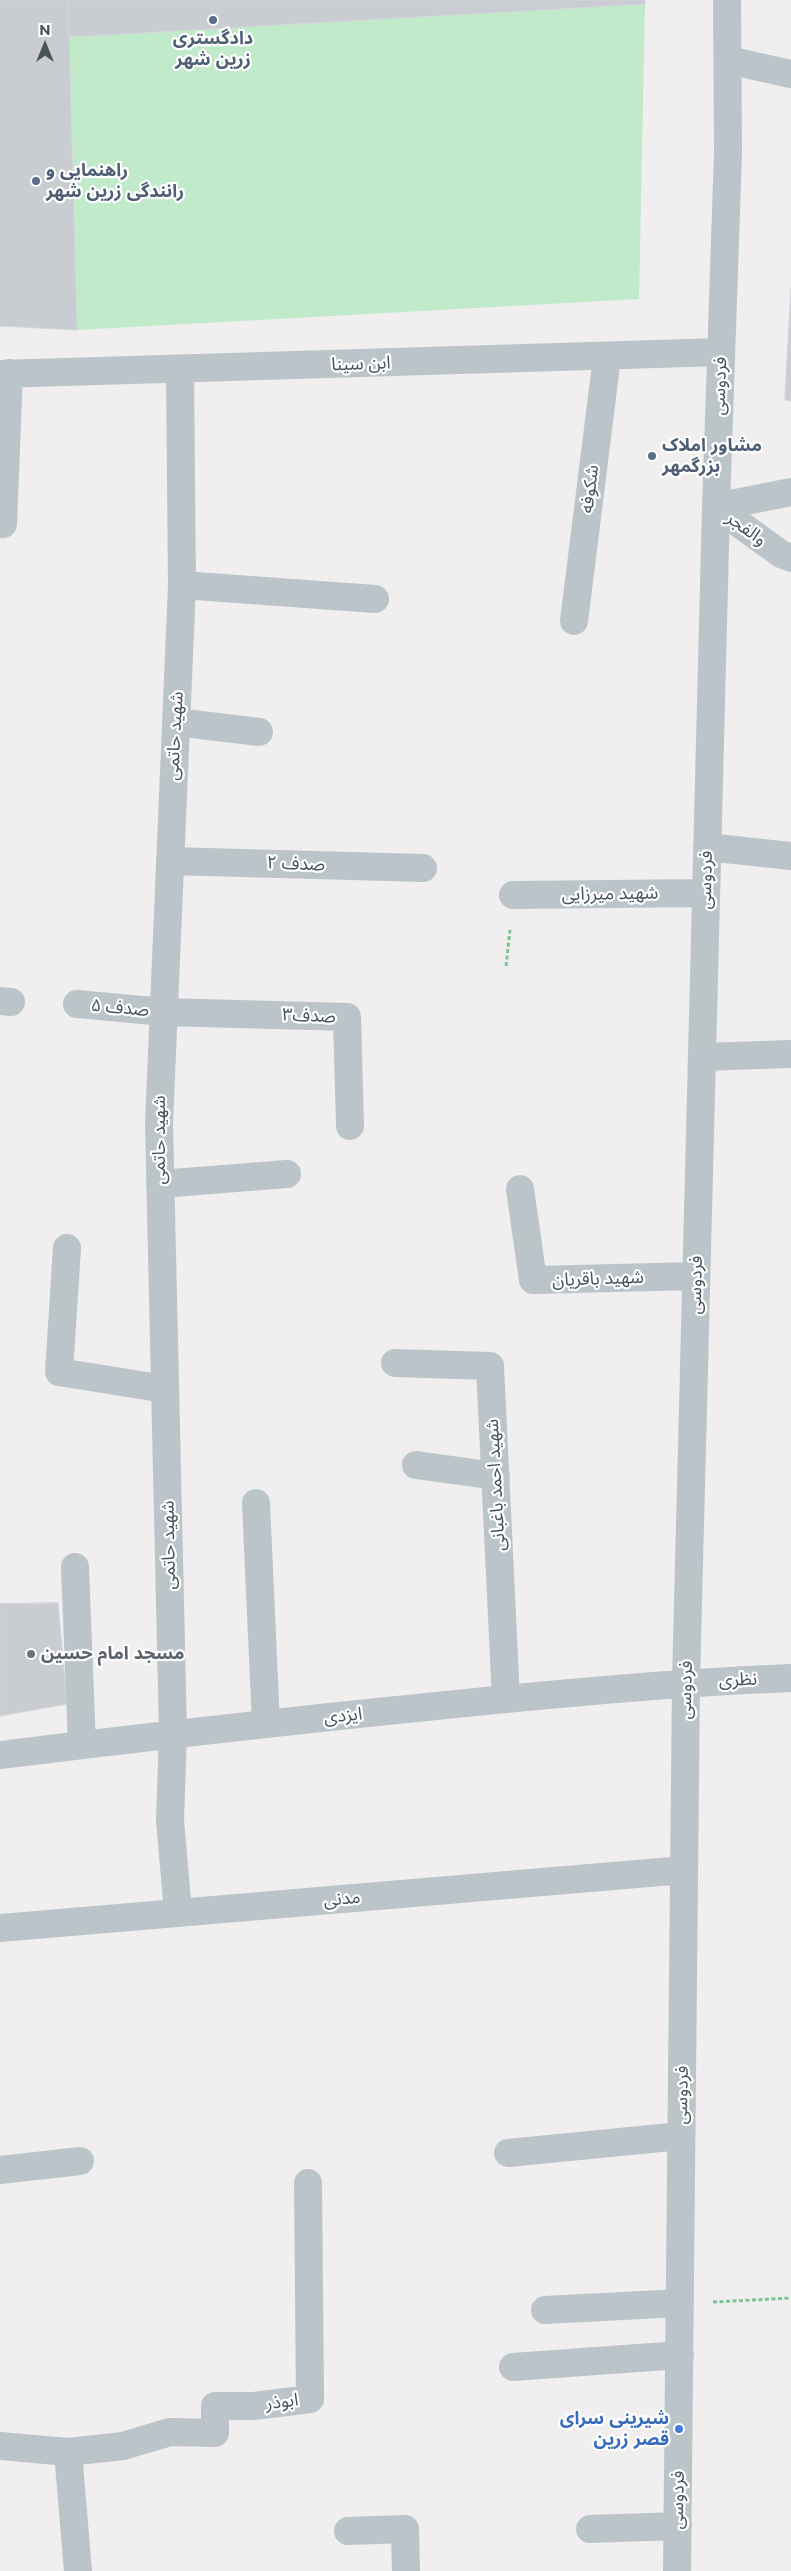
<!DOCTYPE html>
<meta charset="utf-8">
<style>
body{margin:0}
#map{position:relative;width:791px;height:2571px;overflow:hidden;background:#f0eeee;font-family:Montserrat,sans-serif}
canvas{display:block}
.north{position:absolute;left:20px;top:20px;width:50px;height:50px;-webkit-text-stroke:4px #fff;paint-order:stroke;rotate:0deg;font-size:14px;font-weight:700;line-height:20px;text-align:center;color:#485359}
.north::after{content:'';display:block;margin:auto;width:18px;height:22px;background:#485359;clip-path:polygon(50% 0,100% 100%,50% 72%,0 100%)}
</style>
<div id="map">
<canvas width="791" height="2571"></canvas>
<div class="north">N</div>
</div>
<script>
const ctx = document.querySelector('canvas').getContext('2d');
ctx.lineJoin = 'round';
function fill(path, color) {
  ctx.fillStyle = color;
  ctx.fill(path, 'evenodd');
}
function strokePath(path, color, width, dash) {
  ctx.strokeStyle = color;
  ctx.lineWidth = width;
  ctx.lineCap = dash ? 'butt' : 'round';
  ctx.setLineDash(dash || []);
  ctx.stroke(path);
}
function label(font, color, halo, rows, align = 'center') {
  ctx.font = font + ' Montserrat,"Noto Sans Arabic",sans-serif';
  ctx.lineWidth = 4.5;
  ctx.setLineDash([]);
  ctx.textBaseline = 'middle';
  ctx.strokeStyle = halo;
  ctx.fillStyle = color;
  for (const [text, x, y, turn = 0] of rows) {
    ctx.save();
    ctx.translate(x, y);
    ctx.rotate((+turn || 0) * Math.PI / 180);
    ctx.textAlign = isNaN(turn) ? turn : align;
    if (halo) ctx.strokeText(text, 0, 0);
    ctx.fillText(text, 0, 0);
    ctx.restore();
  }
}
const green = new Path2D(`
 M 645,4 L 639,299 L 77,330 L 69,37 Z`);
const building = new Path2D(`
 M 0,0 L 68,0 L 77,330 L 0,326 Z
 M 68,0 L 645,0 L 645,4 L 69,37 Z
 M 791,288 L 791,401 L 785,400 Z
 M 58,1603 L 67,1704 L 0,1716 L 0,1604 Z`);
const path = new Path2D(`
 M 506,966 L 510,930
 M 713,2302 L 791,2298`);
const minor = new Path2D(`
 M 728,60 L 791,74
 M 0,374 L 721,352
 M 716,507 L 781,554 L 791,558
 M 716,507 L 791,492
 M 3,524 L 9,373
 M 182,585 L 375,599
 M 574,621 L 607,357
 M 176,722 L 259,732
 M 707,847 L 791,856
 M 170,861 L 423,868
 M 513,895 L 706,893
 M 0,1001 L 11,1002
 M 77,1004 L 164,1012 L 347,1017 L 350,1126
 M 702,1057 L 791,1054
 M 160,1184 L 287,1174
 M 520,1189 L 533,1280 L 696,1276
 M 67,1248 L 59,1372 L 165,1389
 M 395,1363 L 490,1366 L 506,1699
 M 416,1465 L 496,1476
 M 256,1503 L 266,1724
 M 75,1567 L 82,1745
 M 0,1755 C 139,1738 278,1722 417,1708 C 542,1695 666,1683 791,1678
 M 178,1912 L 170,1820 L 173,1733 L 159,1123 L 182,585 L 180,369
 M 0,1928 L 684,1870
 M 508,2153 L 681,2136
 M 0,2170 L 80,2161
 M 545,2310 L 680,2303
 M 513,2367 L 680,2355
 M 0,2446 L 68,2452 L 78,2571
 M 68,2452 L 123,2446 L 170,2432 L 215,2433 L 215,2406 L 254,2406 L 310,2399 L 308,2183
 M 590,2529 L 678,2526
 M 348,2531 L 405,2529 L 406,2571
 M 677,2571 L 686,1682 L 716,507 L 728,152 L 727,0`);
const markers = [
 [213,20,5,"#5c6f8a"],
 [36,181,5,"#5c6f8a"],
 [652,456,5,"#5c6f8a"],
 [31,1654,5,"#6b7280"],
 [679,2429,5,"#3f7fe0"]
];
const serviceNames = [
 ["دادگستری",213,39,"center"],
 ["زرین شهر",213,60,"center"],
 ["راهنمایی و",46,171],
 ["رانندگی زرین شهر",46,192],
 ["مشاور املاک",662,446],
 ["بزرگمهر",662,467]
];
const streetNames = [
 ["ابن سینا",361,364,-2],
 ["فردوسی",720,386,-88],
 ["شکوفه",590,489,-83],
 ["والفجر",746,529,36],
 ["شهید حاتمی",175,736,-87],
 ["صدف ۲",296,864,2],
 ["فردوسی",706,880,-89],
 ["شهید میرزایی",610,894,-1],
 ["صدف ۵",120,1008,5],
 ["صدف۳",309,1016,2],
 ["شهید حاتمی",160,1140,-90],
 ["شهید باقریان",598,1279,-2],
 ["فردوسی",696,1285,-89],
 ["شهید احمد باغبانی",496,1485,-93],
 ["شهید حاتمی",169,1545,-91],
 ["نظری",738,1680,-2],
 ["فردوسی",686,1690,-89],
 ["ایزدی",343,1716,-6],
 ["مدنی",342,1899,-5],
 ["فردوسی",682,2095,-89],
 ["ابوذر",282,2402,-7],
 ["فردوسی",678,2500,-89]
];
const worshipNames = [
 ["مسجد امام حسین",41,1654]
];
const shopNames = [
 ["شیرینی سرای",669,2419],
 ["قصر زرین",669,2440]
];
fill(green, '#c0eaca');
fill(building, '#c9ccd0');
strokePath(building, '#d2d5d8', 1);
strokePath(path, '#7cc495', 3, [4, 2.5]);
strokePath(minor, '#bac4c9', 28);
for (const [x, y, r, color] of markers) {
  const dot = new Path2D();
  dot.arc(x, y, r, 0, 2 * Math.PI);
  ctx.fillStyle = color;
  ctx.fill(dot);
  strokePath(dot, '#fff', 2);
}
label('bold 18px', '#4e5e75', '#fff', serviceNames, 'left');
label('18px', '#485359', '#fff', streetNames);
label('bold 18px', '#5b616d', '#fff', worshipNames, 'left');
label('bold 18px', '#366cbe', '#fff', shopNames, 'right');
</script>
